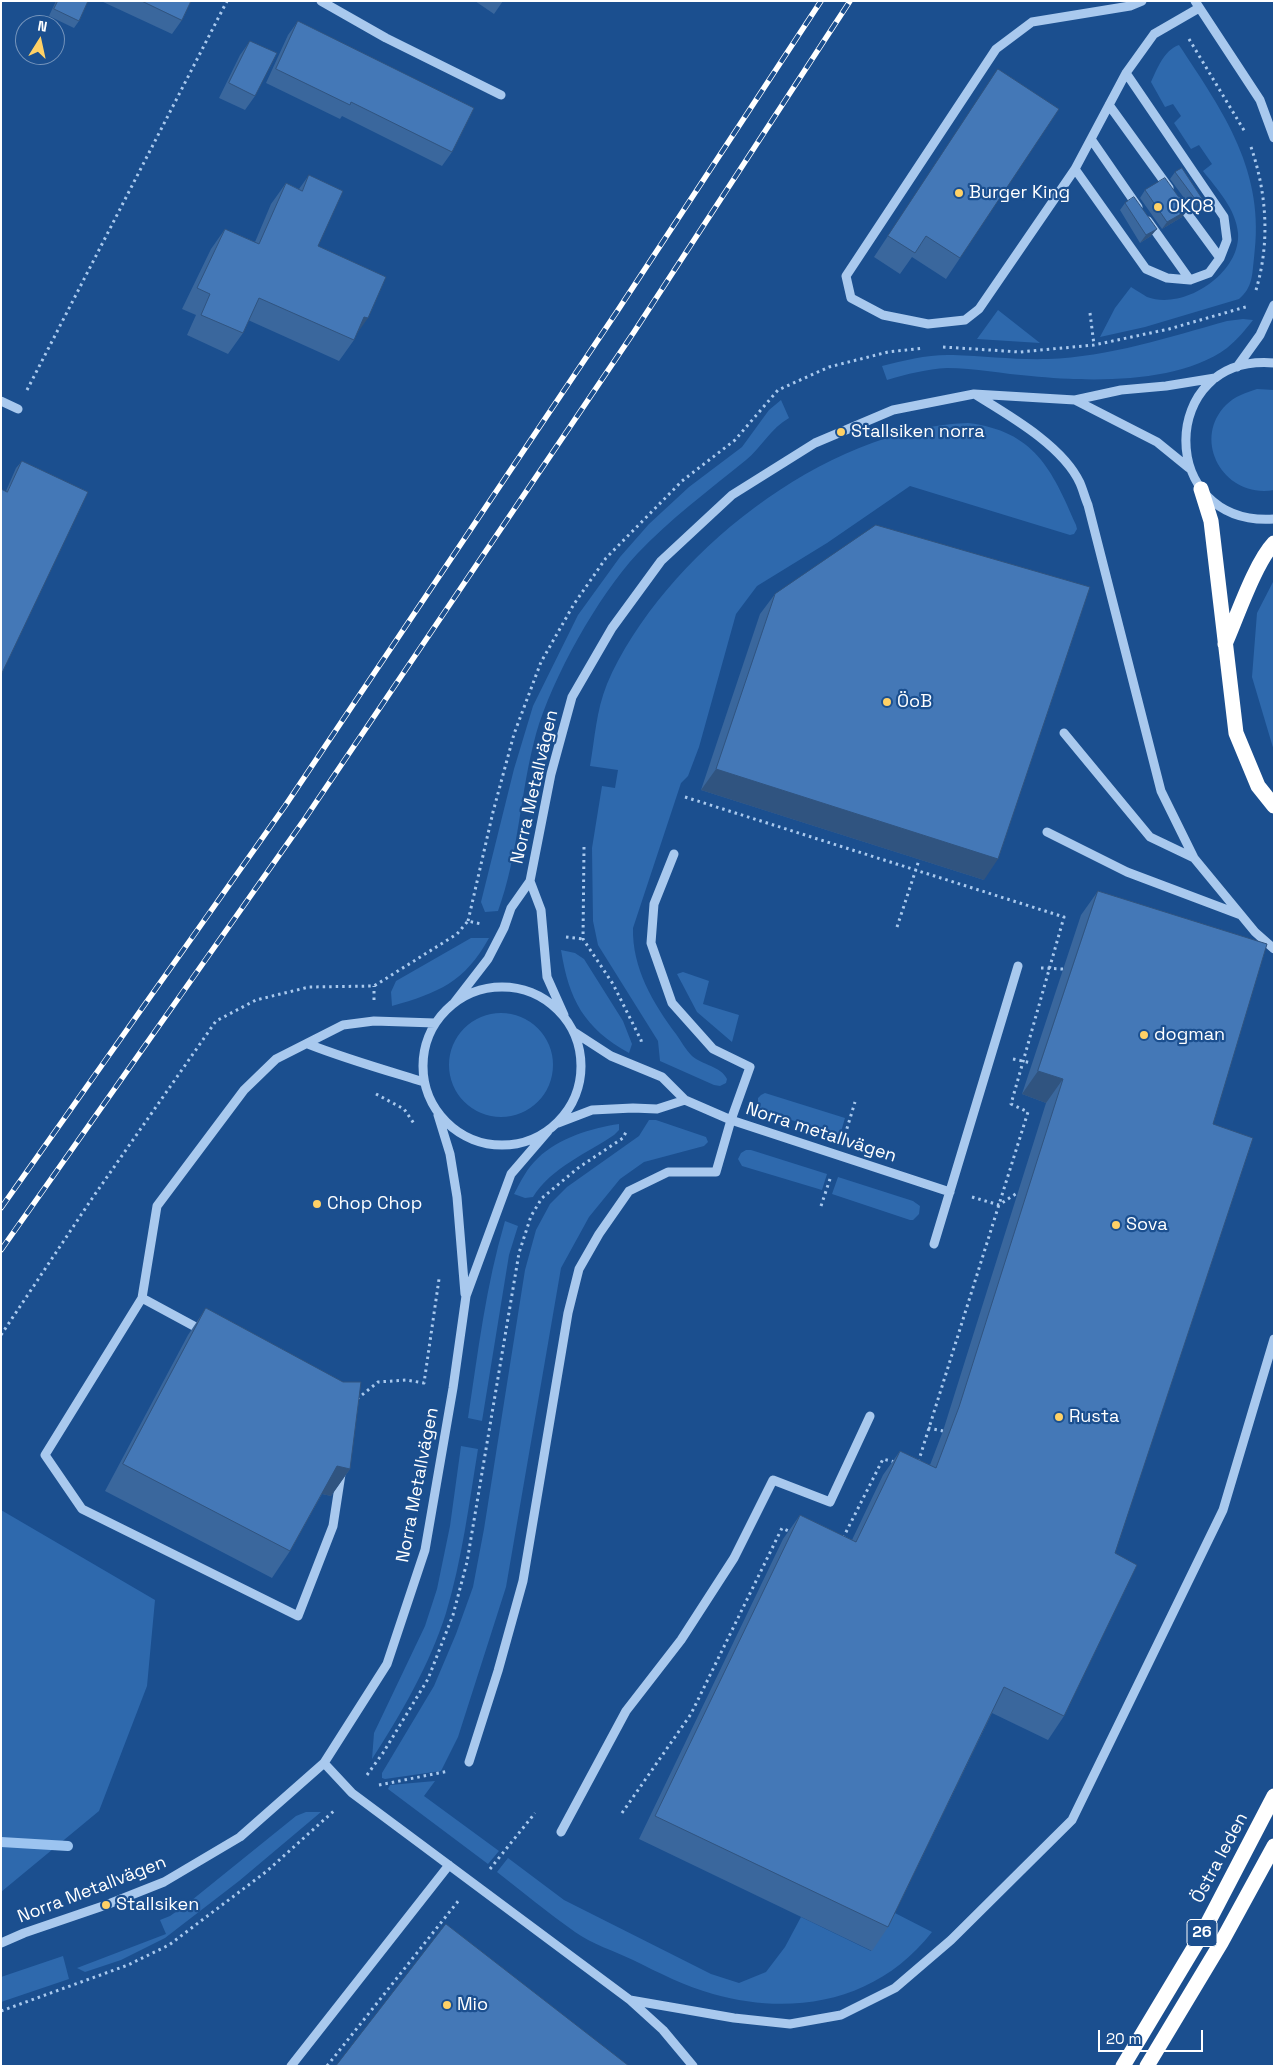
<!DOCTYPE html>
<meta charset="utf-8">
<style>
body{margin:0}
#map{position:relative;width:1275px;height:2067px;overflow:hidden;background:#1b4f8f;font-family:"Space Grotesk",sans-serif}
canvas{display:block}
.frame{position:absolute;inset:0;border:2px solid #fff;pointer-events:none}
.north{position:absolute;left:15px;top:15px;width:50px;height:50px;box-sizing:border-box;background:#1b4f8f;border:1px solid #7695bc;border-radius:50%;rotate:10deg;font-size:14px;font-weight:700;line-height:20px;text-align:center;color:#fff}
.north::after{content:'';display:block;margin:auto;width:18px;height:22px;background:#ffd166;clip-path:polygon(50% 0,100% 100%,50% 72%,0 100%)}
.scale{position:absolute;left:1098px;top:2030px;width:105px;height:22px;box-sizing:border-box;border:2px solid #fff;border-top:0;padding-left:6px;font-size:15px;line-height:18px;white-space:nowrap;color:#fff;-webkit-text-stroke:4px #1b4f8f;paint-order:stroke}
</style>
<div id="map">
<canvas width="1275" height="2067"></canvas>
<div class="frame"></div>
<div class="north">N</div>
<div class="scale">20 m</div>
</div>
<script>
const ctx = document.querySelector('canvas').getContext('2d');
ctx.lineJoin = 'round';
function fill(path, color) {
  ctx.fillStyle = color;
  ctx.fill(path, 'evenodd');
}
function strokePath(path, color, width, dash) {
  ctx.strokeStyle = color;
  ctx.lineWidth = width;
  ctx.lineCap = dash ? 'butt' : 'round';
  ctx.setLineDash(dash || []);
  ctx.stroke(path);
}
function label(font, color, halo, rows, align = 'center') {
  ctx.font = font + ' "Space Grotesk",sans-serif';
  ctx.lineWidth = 4.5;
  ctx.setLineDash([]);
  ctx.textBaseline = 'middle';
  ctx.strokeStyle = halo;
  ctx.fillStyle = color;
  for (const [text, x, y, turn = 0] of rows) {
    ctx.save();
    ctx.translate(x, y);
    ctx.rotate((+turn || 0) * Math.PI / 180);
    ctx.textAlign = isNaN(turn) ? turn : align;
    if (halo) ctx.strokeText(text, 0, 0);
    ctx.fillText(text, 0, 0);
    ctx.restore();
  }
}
const green = new Path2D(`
 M 1179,45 C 1224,113 1266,172 1254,258 C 1252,275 1253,287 1239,299 L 1145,327 L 1100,337 L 1115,308 L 1131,287 C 1136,290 1142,294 1147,297 C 1184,311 1241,273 1238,233 C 1236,209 1217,189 1203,171 L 1212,164 L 1199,145 L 1191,149 L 1174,123 L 1181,116 L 1173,104 L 1165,107 L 1151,82 C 1157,69 1164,50 1179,45 Z
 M 998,310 L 1040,343 L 977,339 Z
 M 1243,319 L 1253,320 C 1246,329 1237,340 1227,348 C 1178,384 1090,382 1031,376 C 1003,374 975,368 947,368 C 927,369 907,374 887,380 L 882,366 C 905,360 929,354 953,355 C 985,356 1016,360 1048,359 C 1109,357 1169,337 1227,321 Z
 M 1257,389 L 1274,390 L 1274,490 C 1224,499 1191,440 1226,405 C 1235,396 1245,393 1257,389 Z
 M 781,400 L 789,418 C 771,428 761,448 746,460 C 708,491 670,519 637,554 C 598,596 552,678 536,734 C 520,792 519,854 498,911 L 485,912 L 481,902 L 514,769 L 533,706 L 578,615 L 620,557 L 649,524 L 689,487 L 742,447 L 769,410 Z
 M 968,423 C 1034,431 1052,469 1076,525 L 1077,529 L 1074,534 L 1070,535 L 910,486 L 827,543 L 757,586 L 736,614 L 699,747 L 688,776 L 681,783 L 633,928 C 632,968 653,1003 676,1034 C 681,1041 686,1050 692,1056 C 702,1065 721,1066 727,1079 L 726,1083 L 720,1086 L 714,1085 L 660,1061 L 658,1041 L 598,945 L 593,921 L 592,848 L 602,786 L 615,788 L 618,770 L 590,766 C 595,738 596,711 607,684 C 663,556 825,428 968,423 Z
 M 1274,580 L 1274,751 L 1252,677 L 1257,613 Z
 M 471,938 L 489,938 C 465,982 438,993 392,1006 L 391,992 L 396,981 Z
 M 561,950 L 575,953 L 584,959 L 623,1021 L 632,1044 L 629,1053 C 584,1028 569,1000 561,950 Z
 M 683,972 L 709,981 L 703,1004 L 739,1015 L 732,1042 L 697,1012 L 677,974 Z
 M449 1065a52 52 0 1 1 104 0a52 52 0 1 1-104 0Z
 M 765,1093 L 845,1118 L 840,1135 L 762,1111 L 758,1107 L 758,1098 L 761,1095 Z
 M 649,1120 L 656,1120 L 706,1137 L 708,1142 L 704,1146 L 644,1162 L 620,1179 L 589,1217 L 561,1268 L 506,1587 L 458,1737 L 441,1771 L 385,1779 L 382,1778 L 382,1773 L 434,1686 L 456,1634 L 473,1587 L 484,1529 L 525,1270 L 536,1230 L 550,1204 L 567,1187 L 639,1136 Z
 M 619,1124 L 619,1130 L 614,1135 C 586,1154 552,1167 533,1197 L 525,1198 L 514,1194 C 521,1181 527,1168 538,1158 C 559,1138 591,1128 619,1124 Z
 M 746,1150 L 751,1150 L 827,1174 L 822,1190 L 742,1166 L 738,1159 L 741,1153 Z
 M 838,1177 L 913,1201 L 920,1206 L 919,1214 L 913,1220 L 910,1220 L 832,1194 Z
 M 505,1221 L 518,1226 L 509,1255 L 482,1421 L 468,1418 C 478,1352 486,1285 505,1221 Z
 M 461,1446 L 478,1449 C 469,1504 462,1560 446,1613 C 430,1664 401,1714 372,1759 L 374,1733 L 425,1626 L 437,1589 L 450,1526 Z
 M 1,1510 L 155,1600 L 147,1686 L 99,1811 L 1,1892 Z
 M 435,1781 L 424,1796 L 499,1851 L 488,1864 L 388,1789 L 390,1785 Z
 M 306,1812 L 321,1812 L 239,1881 L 165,1938 L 121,1960 L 85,1972 L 77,1968 L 166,1934 L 160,1920 L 170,1916 L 187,1904 L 296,1816 Z
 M 508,1858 L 564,1900 L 711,1974 L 739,1983 L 766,1972 L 785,1947 L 801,1917 L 871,1951 L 891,1911 L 932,1932 C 878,2001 795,2017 713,1994 C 685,1986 659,1973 633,1960 C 614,1951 592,1944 575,1932 C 548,1913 523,1892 497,1872 Z
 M 63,1956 L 69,1979 L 1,2002 L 1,1977 Z`);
const stream = new Path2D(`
 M 1,1842 L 68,1846`);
const path = new Path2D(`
 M 1189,39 L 1245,132
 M 1251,147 C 1267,194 1270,243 1256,290
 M 1090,313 L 1094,345
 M 943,347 L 1020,352 L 1094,345 L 1169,329 L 1249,306
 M 27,390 L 227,1
 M 685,797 L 1064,917 L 1011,1104 L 1028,1112 L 918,1463
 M 584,847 L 583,939 L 613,984 L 641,1040 L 642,1045
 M 468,921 L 493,812 L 514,734 L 541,662 L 574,604 L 606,558 L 682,481 L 735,440 L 778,390 L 829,367 L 888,352 L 924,348
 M 897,927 L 919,860
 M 566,937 L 583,939
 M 1041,968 L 1063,969
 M 374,1000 L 374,986
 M 1013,1059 L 1032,1063
 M 376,1094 L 404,1109 L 415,1125
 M 845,1135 L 855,1102
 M 972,1197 L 999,1205 L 1017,1193
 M 821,1206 L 831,1176
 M 1,1335 L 91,1200 L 216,1021 L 256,1000 L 309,987 L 374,986 L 457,934 L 468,921 L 481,924
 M 357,1399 L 378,1382 L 406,1380 L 424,1383 L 439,1279
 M 928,1428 L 943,1431
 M 843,1538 L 883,1459 L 895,1462
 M 367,1775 L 383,1753 L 428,1679 L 453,1615 L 467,1562 L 519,1253 L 531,1216 L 542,1198 L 578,1168 L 623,1138 L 626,1132
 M 379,1785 L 449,1771
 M 622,1813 L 691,1714 L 782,1528 L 791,1532
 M 490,1869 L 535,1813
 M 1,2011 L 128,1965 L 169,1945 L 267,1871 L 336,1809
 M 327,2066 L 459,1900`);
const minor = new Path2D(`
 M 321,1 L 386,38 L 501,95
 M 1142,1 L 1130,6 L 1032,22 L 996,49 L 846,276 L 851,298 L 883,315 L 928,324 L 965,320 L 979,309 L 1075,169 L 1126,73 L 1154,34 L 1199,8
 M 1195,1 L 1260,100 L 1274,138
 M 1109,105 L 1169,188
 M 1091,139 L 1138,207
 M 1075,169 L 1146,269 L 1167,278 L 1190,280 L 1209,273 L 1220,258 L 1227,240 L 1224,217 L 1126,73
 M 1179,202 L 1220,258
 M 1148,221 L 1190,280
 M 1274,363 C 1157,353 1156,527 1274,519
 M 1237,367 L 1260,335 L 1274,305
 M 976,395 C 1010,416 1063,446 1080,483 C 1083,490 1085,498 1088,505 L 1161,791 L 1194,858 L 1255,932 L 1274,949
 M 1075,400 L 1157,442 L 1189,468
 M 1,401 L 18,409
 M 1064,733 L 1150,837 L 1194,858
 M 1047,832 L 1127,872 L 1241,915
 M 530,881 L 541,910 L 547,977 L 564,1015
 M423 1066a79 79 0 1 1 158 0a79 79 0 1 1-158 0Z
 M 454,1003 L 488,959 L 504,928 L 511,908 L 530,881 L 551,774 L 572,697 L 612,628 L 661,561 L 732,495 L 815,443 L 893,410 L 974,394 L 1075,400 L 1121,390 L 1166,386 L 1215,378
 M 574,1032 L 611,1056 L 662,1077 L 685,1100 L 731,1120 L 950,1192
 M 308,1044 C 346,1059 385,1070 424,1082
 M 438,1115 L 450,1154 L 457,1197 L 465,1294
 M 558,1123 L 592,1110 L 633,1108 L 657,1109 L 685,1100
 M 934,1244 L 1018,966
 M 142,1298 L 45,1455 L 82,1509 L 298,1616 L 333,1526 L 341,1474
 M 203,1331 L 142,1298 L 157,1206 L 244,1090 L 276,1059 L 343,1025 L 374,1021 L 435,1023
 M 469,1762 L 498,1671 L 523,1581 L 568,1313 L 579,1269 L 599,1234 L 629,1191 L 668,1172 L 716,1172 L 731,1120 L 750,1067 L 713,1049 L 672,1003 L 651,943 L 654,904 L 674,854
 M 324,1763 L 352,1793 L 630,2000 L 663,2030 L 693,2066
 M 561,1832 L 626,1711 L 681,1640 L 734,1558 L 773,1480 L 830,1502 L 870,1416
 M 1,1943 L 24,1933 L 106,1905 L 164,1882 L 240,1837 L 324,1763 L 387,1664 L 425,1550 L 453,1388 L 466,1296 L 511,1174 L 548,1131
 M 630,2000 L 734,2018 L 790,2024 L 841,2015 L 895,1988 L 951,1940 L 1072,1820 L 1223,1510 L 1274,1339
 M 291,2066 L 449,1865`);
const highway = new Path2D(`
 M 1201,489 L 1211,521 L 1236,733 L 1258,786 L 1274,806
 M 1225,644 C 1237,617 1255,563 1274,543
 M 1123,2066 L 1201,1936 L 1274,1796
 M 1147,2066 L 1221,1943 L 1274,1846`);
const rail = new Path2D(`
 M 1,1208 L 285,806 L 618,310 L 821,1
 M 1,1250 L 304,820 L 634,332 L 850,1`);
const wall = new Path2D(`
 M 56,1 L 88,1 L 79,21 L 74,28 L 49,16 Z
 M 101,1 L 191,1 L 182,20 L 172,34 Z
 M 475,1 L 503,1 L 494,14 Z
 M 298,21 L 452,152 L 442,166 L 342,116 L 340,119 L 266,83 L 288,35 Z
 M 250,41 L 255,96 L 245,110 L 219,98 L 240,55 Z
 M 998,69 L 960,258 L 946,279 L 912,257 L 900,274 L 874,257 Z
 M 1175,172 L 1203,200 L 1198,208 L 1193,210 L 1170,179 Z
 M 309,175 L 318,246 L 357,333 L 354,340 L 339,361 L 248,320 L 243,333 L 228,354 L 187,335 L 196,315 L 182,309 L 211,249 L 225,229 L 255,242 L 271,204 L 286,183 L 299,189 Z
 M 1145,190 L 1182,217 L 1162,229 L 1140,198 Z
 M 1125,203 L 1151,236 L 1140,243 L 1120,210 Z
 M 22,461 L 1,675 L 6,491 L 16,468 Z
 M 775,594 L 984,880 L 701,790 L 760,614 Z
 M 1098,891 L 1213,1124 L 1115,1553 L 1064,1716 L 1048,1740 L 992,1713 L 888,1927 L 872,1951 L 639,1839 L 783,1539 L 800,1515 L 852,1540 L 883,1475 L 900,1451 L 930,1465 L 943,1431 L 1046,1103 L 1022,1094 L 1081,915 Z
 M 206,1308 L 350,1469 L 331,1496 L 322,1494 L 290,1551 L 272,1578 L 105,1491 L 188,1335 Z`);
const shadedWall = new Path2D(`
 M 1203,200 L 1198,208 L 1193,210 L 1198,203 Z
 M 1188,210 L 1182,217 L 1162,229 L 1167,222 Z
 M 1157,229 L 1151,236 L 1140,243 L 1146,235 Z
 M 364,317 L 368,318 L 353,339 Z
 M 716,769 L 998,859 L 984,880 L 701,790 Z
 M 1038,1071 L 1063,1079 L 1046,1103 L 1022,1094 Z
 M 337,1466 L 350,1469 L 331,1496 L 318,1493 Z`);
const building = new Path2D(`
 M 58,1 L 88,1 L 79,21 L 54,9 Z
 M 142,1 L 191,1 L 182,20 Z
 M 298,21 L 474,108 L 452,152 L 351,102 L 350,105 L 276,69 Z
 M 250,41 L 277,53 L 255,96 L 229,83 Z
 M 998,69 L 1059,109 L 960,258 L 926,236 L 915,253 L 888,236 Z
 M 1182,168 L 1203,200 L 1198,203 L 1175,172 Z
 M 309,175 L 343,191 L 318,246 L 386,277 L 368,318 L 364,317 L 354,340 L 259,298 L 243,333 L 201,315 L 210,294 L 197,288 L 225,229 L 259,244 L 286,183 L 302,191 Z
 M 1165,178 L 1188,210 L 1167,222 L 1145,190 Z
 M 1134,197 L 1157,229 L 1146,235 L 1125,203 Z
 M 22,461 L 88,492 L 1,675 L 1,489 L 7,492 Z
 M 876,525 L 1090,587 L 998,859 L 716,769 L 775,594 Z
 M 1098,891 L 1267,944 L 1213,1124 L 1253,1138 L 1115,1553 L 1137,1565 L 1064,1716 L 1004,1687 L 888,1927 L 655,1816 L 800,1515 L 856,1542 L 900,1451 L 936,1468 L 959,1407 L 1063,1079 L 1038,1071 Z
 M 206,1308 L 343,1382 L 361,1382 L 350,1469 L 337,1466 L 290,1551 L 123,1464 Z
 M 446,1924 L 629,2066 L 336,2066 Z`);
const markers = [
 [959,193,5,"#ffd166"],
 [1158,207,5,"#ffd166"],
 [841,432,5,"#ffd166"],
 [887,702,5,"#ffd166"],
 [1144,1035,5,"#ffd166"],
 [317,1204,5,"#ffd166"],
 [1116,1225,5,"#ffd166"],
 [1059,1417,5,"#ffd166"],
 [106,1905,5,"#ffd166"],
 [447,2005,5,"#ffd166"]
];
const shields = [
 [1202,1933,30]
];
const shieldNames = [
 ["26",1202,1933]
];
const poiNames = [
 ["Burger King",969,193],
 ["OKQ8",1168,207],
 ["Stallsiken norra",851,432],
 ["ÖoB",897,702],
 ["dogman",1154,1035],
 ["Chop Chop",327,1204],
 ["Sova",1126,1225],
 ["Rusta",1069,1417],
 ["Stallsiken",116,1905],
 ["Mio",457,2005]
];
const streetNames = [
 ["Norra Metallvägen",535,787,-77],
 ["Norra metallvägen",821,1133,18],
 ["Norra Metallvägen",418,1485,-79],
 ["Östra leden",1220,1858,-62],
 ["Norra Metallvägen",92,1890,-21]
];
fill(green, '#2e69ad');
strokePath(stream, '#9cc4f0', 10);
strokePath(path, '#a9c9ee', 3, [2.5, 4]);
strokePath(minor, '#a9c9ee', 9);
strokePath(highway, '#fff', 15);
strokePath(rail, '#fff', 5.5);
strokePath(rail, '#1b4f8f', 4, [11]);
fill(wall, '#3a679d');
fill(shadedWall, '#305480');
fill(building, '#4478b7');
strokePath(building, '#305480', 1);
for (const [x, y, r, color] of markers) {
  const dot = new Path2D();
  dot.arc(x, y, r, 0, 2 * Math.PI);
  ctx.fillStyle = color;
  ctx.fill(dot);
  strokePath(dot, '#1b4f8f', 2);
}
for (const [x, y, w] of shields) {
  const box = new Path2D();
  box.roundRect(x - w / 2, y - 13.5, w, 27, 4);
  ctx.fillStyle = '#1b4f8f';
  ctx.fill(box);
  strokePath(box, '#fff', 1);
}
label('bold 16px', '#fff', null, shieldNames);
label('18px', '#fff', '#1b4f8f', poiNames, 'left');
label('18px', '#fff', '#1b4f8f', streetNames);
</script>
